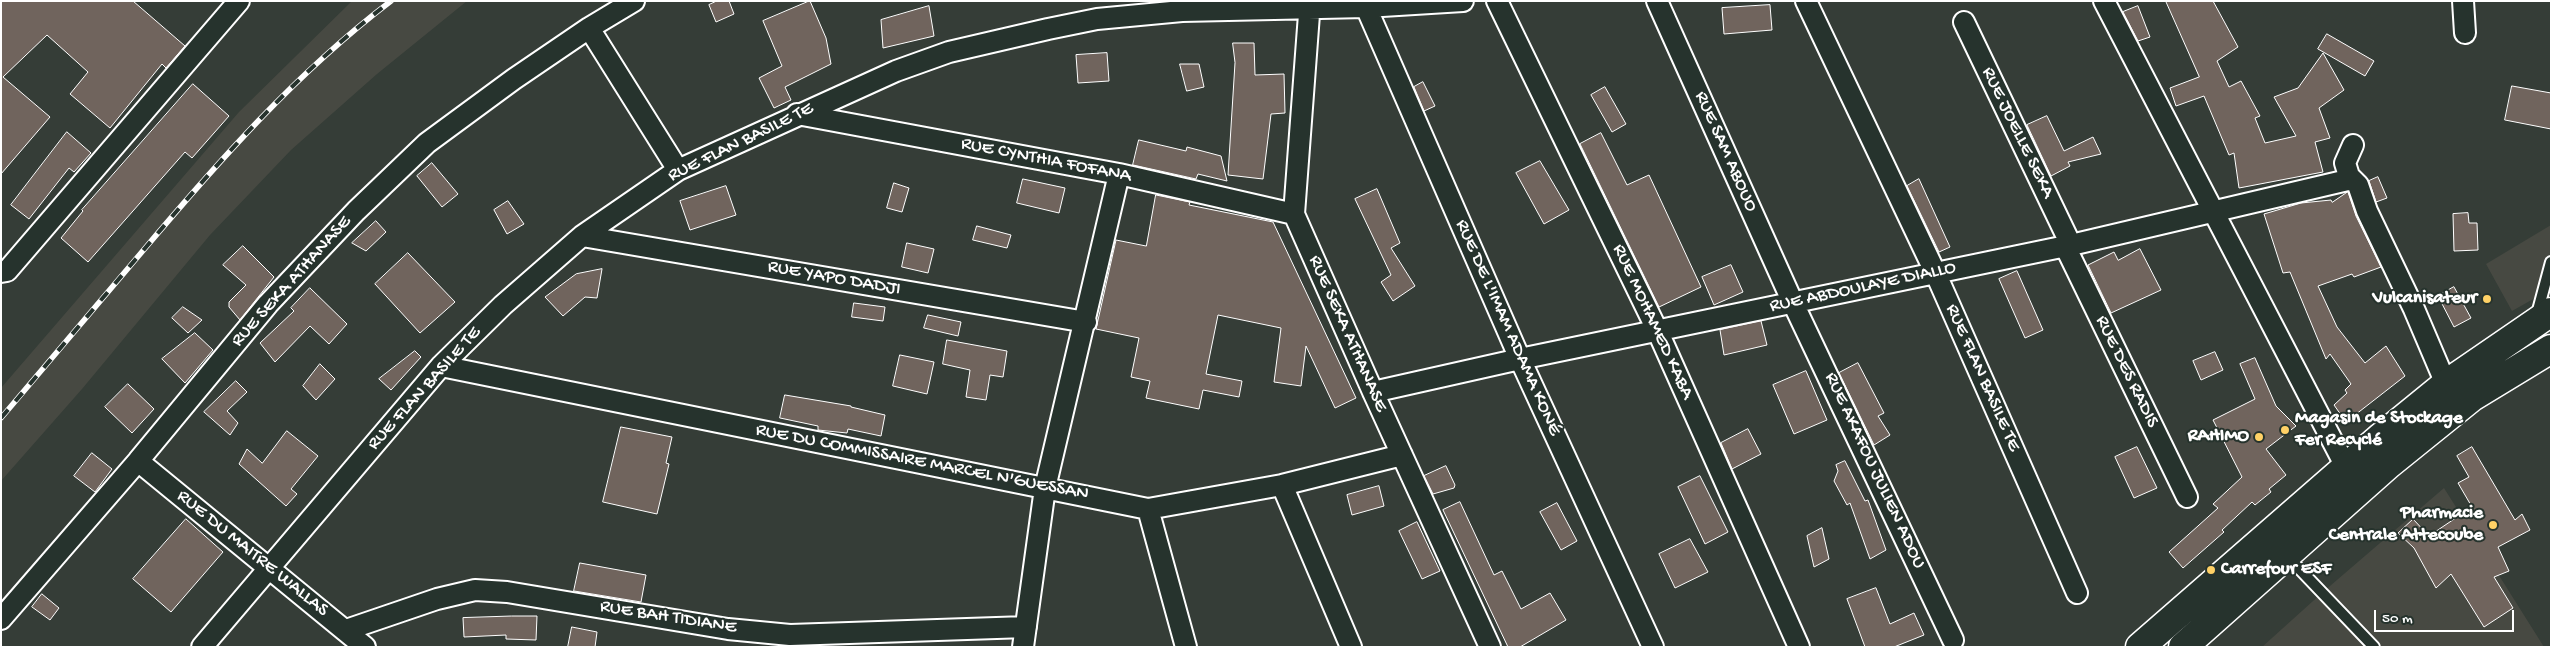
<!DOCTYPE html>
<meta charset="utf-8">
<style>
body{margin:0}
#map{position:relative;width:2552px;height:648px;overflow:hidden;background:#353d37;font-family:"Gochi Hand",sans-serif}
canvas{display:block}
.frame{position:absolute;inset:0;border:2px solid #fff;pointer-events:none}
.scale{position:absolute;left:2374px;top:610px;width:140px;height:22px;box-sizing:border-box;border:2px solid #fff;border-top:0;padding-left:6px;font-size:15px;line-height:18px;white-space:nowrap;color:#fff;-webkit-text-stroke:4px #26332d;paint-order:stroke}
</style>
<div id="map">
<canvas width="2552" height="648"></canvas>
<div class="frame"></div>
<div class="scale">50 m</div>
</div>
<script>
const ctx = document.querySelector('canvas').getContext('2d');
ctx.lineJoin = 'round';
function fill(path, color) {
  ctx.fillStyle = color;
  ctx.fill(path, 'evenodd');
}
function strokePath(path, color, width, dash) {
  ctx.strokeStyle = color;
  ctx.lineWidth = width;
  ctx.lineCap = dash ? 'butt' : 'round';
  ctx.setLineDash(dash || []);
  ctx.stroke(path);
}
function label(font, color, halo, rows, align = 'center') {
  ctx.font = font + ' "Gochi Hand",sans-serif';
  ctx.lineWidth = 4;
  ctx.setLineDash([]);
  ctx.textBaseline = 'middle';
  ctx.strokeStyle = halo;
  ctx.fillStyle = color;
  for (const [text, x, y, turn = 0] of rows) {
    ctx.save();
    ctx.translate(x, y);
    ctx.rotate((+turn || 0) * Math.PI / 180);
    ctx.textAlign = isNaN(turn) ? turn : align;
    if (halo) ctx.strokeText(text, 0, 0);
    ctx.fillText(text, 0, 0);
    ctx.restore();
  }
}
const built = new Path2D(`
 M 352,1 L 467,1 L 377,74 L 291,150 L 210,235 L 82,389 L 1,481 L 1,388 L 239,112 Z
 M 2551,225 L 2551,289 L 2512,311 L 2486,264 Z
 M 2444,488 L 2544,647 L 2262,647 L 2323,592 Z`);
const building = new Path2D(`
 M 1,1 L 133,1 L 185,46 L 166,68 L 162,64 L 110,128 L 70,94 L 88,72 L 47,35 L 3,77 L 50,117 L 1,174 Z
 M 717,1 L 729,1 L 734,14 L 716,22 L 709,5 Z
 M 810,1 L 826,38 L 831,64 L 785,87 L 791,100 L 774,108 L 759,78 L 782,66 L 763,21 Z
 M 2166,1 L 2213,1 L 2238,47 L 2217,61 L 2229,87 L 2241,81 L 2260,116 L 2255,118 L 2265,143 L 2296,136 L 2274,97 L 2298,88 L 2323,53 L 2344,90 L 2319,108 L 2330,138 L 2315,142 L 2323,172 L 2239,188 L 2234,153 L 2229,155 L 2204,96 L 2176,106 L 2170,88 L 2199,77 Z
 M 1770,5 L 1772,30 L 1724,34 L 1722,8 Z
 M 929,6 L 934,36 L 883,48 L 881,20 Z
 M 2138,6 L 2150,37 L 2138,41 L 2123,12 Z
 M 2327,34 L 2374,61 L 2365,76 L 2318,49 Z
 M 1233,43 L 1254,43 L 1255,75 L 1284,74 L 1285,113 L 1271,114 L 1263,179 L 1228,175 L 1235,63 Z
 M 1107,53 L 1109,81 L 1078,83 L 1076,55 Z
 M 1180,64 L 1199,64 L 1204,87 L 1187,91 Z
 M 1423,82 L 1435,106 L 1424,111 L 1414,87 Z
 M 193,84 L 229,116 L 192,158 L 185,152 L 88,262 L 61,238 L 83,211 L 82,210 Z
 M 2512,86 L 2551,93 L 2551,129 L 2505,120 Z
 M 1605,87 L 1626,124 L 1612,132 L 1591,95 Z
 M 2047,116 L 2064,151 L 2093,137 L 2101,154 L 2068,162 L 2070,166 L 2051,176 L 2027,125 Z
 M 67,132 L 91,153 L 74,172 L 69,168 L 29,219 L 11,205 Z
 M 1601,133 L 1627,185 L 1649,175 L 1701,287 L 1659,307 L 1580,144 Z
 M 1139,140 L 1186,151 L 1187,147 L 1221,156 L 1227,181 L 1198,174 L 1196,179 L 1133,165 Z
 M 1540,161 L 1569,210 L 1544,224 L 1516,173 Z
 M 432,163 L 458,194 L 442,207 L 417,176 Z
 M 2378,177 L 2387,198 L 2376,202 L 2369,181 Z
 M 1023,179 L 1065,188 L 1059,213 L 1017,203 Z
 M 1919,179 L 1950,247 L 1939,252 L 1907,186 Z
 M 894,183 L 909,188 L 902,212 L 887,208 Z
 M 726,186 L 736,215 L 690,230 L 680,201 Z
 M 1377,189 L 1400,243 L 1391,248 L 1415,286 L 1393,301 L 1381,282 L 1391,275 L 1355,199 Z
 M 2348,192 L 2356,216 L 2381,267 L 2354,277 L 2352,274 L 2318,286 L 2337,327 L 2365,363 L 2386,346 L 2405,376 L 2346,422 L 2334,405 L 2347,393 L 2345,390 L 2351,384 L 2330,354 L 2326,359 L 2290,272 L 2283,273 L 2264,214 L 2301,203 L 2331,200 L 2332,202 Z
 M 1156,195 L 1190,202 L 1189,205 L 1273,222 L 1356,398 L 1335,408 L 1306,346 L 1301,386 L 1274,382 L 1281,328 L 1218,315 L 1206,374 L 1242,381 L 1239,397 L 1203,390 L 1199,409 L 1146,398 L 1150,381 L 1131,377 L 1139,338 L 1096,329 L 1116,240 L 1146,246 Z
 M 508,201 L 524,224 L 507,234 L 494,210 Z
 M 2468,213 L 2469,223 L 2477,223 L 2478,250 L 2454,251 L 2453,214 Z
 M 376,221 L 386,232 L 366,251 L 352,243 Z
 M 977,226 L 1011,235 L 1007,248 L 973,240 Z
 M 907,243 L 934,249 L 928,273 L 902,267 Z
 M 243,246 L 274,277 L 240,320 L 229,307 L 229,302 L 246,285 L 223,265 Z
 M 2140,249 L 2161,290 L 2111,313 L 2088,265 L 2114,252 L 2118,260 Z
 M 408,253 L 455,302 L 420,333 L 375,284 Z
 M 1731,265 L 1743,292 L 1714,305 L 1702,277 Z
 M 602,269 L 597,298 L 585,297 L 563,316 L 545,297 L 576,274 Z
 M 2017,271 L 2043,330 L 2025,338 L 1999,279 Z
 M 2454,287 L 2471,318 L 2454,327 L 2438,296 Z
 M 310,288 L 347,324 L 329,344 L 310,326 L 275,362 L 260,343 L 294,311 L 291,308 Z
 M 854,303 L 885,307 L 883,321 L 852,317 Z
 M 183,307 L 202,320 L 188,333 L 172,318 Z
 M 928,315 L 961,322 L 958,336 L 924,328 Z
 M 1761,321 L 1767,345 L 1724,355 L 1720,330 Z
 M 195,333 L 213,350 L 185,383 L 162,359 Z
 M 947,340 L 1007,351 L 1003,377 L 990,375 L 986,400 L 966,397 L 970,370 L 943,364 Z
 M 415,351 L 421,357 L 391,390 L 379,379 Z
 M 2215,352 L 2223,370 L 2201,380 L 2193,361 Z
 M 900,355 L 934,362 L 927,394 L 893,386 Z
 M 2255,358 L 2276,406 L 2296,426 L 2266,449 L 2286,475 L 2269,489 L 2271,492 L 2255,505 L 2252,502 L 2222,530 L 2224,532 L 2183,568 L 2169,552 L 2218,508 L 2213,504 L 2242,477 L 2213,420 L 2255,399 L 2240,364 Z
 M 1858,363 L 1884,413 L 1878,416 L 1890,435 L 1874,445 L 1839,373 Z
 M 320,364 L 335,379 L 316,400 L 303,386 Z
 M 1806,371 L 1827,420 L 1794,434 L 1773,385 Z
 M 236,381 L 247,392 L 227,411 L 238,423 L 230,435 L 204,412 Z
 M 128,384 L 154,409 L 132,433 L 105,407 Z
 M 785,395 L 851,406 L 851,407 L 885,415 L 881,436 L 848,429 L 847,433 L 818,430 L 818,426 L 780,418 Z
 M 621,427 L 672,437 L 666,463 L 669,464 L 657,514 L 603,502 Z
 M 1748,429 L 1761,454 L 1732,469 L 1721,443 Z
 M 287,431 L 318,456 L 291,489 L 297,494 L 286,506 L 239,464 L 247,449 L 262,463 Z
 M 2137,447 L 2157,488 L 2134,498 L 2115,457 Z
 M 2472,447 L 2515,520 L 2522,514 L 2530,530 L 2498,547 L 2509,571 L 2494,577 L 2513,608 L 2484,627 L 2451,574 L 2436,588 L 2414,548 L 2398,533 L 2413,519 L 2429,536 L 2472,507 L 2458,483 L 2469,477 L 2457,456 Z
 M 92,453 L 112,469 L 95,492 L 74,476 Z
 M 1845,461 L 1865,501 L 1868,500 L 1886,550 L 1870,559 L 1850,503 L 1847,505 L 1834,481 L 1838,471 L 1836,465 Z
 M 1446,466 L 1455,485 L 1454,488 L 1433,494 L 1424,476 Z
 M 1700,476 L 1728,532 L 1705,544 L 1678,487 Z
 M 1379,486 L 1384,506 L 1352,515 L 1347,495 Z
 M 1460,502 L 1494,575 L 1502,571 L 1521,609 L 1550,593 L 1566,620 L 1520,647 L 1508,647 L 1443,510 Z
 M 1557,503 L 1577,541 L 1561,550 L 1540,512 Z
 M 186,519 L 223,552 L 171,612 L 133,579 Z
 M 1417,522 L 1440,571 L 1422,579 L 1399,531 Z
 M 1822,528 L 1829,559 L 1814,567 L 1807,536 Z
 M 1690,539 L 1708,572 L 1675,588 L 1659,554 Z
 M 580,563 L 646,575 L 641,602 L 574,591 Z
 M 1876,588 L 1890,624 L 1914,613 L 1924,635 L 1894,647 L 1865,647 L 1847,599 Z
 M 42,594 L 59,608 L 50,620 L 32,607 Z
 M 512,616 L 537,616 L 536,640 L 506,639 L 506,635 L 464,637 L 463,618 Z
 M 572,627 L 597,632 L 595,647 L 568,647 Z`);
const lane = new Path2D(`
 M 2537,314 L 2551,262
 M 2287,556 L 2374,647`);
const street = new Path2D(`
 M 1310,1 L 1294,214 L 1373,392 L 1490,647
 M 1497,1 L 1658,332 L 1799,647
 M 1657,1 L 1793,303 L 1953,640
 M 1806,1 L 1935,272 L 2077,593
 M 2104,1 L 2346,467
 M 2463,1 L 2465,33
 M 1366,7 L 1520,359 L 1653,647
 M 1964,22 L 2071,245
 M 589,28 L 678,170
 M 797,114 L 1119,174 L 1294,214
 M 2353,145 L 2345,163 L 2349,176 L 2358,185 L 2367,211 L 2414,309 L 2446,384
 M 582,236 L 1086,322
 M 2065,246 L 2187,497
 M 1,272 L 7,271 L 239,1
 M 441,366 L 1148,509 L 1282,485 L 1402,455
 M 1373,392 L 1520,359 L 2071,245 L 2352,179
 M 138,461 L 365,647
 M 1282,485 L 1351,647
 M 1148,509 L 1186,647
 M 1,619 L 138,461 L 268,304 L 356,211 L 427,143 L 514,79 L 589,28 L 634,1
 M 346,630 L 437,599 L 475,590 L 507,592 L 728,629 L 790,635 L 1026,627
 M 202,647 L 441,366 L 503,305 L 582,236 L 678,170 L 896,71 L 949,52 L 1048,29 L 1097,19 L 1182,11 L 1366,7 L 1463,1
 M 1023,647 L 1045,488 L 1119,174`);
const secondary = new Path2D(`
 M 2140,647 L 2381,437 L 2446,384 L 2551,312
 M 2183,647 L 2389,464 L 2472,397 L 2551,349`);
const rail = new Path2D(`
 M 1,418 C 48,363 94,308 141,253 C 217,163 296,73 391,1`);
const markers = [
 [2487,299,5,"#ffd166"],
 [2285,430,5,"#ffd166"],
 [2259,437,5,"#ffd166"],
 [2493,525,5,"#ffd166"],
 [2211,570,5,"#ffd166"]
];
const streetNames = [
 ["RUE JOELLE SEKA",2017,133,64],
 ["RUE FLAN BASILE TE",741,143,-26],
 ["RUE SAM ABOUO",1725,152,66],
 ["RUE CYNTHIA FOFANA",1046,161,11],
 ["RUE YAPO DADJI",834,279,10],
 ["RUE SEKA ATHANASE",292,282,-48],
 ["RUE ABDOULAYE DIALLO",1863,288,-12],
 ["RUE MOHAMED KABA",1652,322,65],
 ["RUE DE L'IMAM ADAMA KONÉ",1507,328,66],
 ["RUE SEKA ATHANASE",1347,334,66],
 ["RUE DES RADIS",2126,372,64],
 ["RUE FLAN BASILE TE",1982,378,66],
 ["RUE FLAN BASILE TE",425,389,-48],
 ["RUE DU COMMISSAIRE MARCEL N'GUESSAN",922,463,11],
 ["RUE AKAFOU JULIEN ADOU",1874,471,65],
 ["RUE DU MAITRE WALLAS",252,554,39],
 ["RUE BAH TIDIANE",668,618,9]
];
const poiNames = [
 ["Vulcanisateur",2477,299],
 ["Magasin de Stockage",2295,419,"left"],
 ["Fer Recyclé",2295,441,"left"],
 ["RAHIMO",2249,437],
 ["Pharmacie",2483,514],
 ["Centrale Attecoube",2483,536],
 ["Carrefour ESF",2221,570,"left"]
];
fill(built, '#474942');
fill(building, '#70645d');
strokePath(building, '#fff', 1);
strokePath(lane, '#fff', 14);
strokePath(street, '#fff', 24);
strokePath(secondary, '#fff', 31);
strokePath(lane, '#26332d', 10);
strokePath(street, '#26332d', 20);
strokePath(secondary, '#26332d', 28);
strokePath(rail, '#fff', 5.5);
strokePath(rail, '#26332d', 4, [11]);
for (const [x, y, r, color] of markers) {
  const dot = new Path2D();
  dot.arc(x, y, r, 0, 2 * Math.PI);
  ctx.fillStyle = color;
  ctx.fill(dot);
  strokePath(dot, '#26332d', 2);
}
label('19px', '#fff', '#26332d', streetNames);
label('bold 19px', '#fff', '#26332d', poiNames, 'right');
</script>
